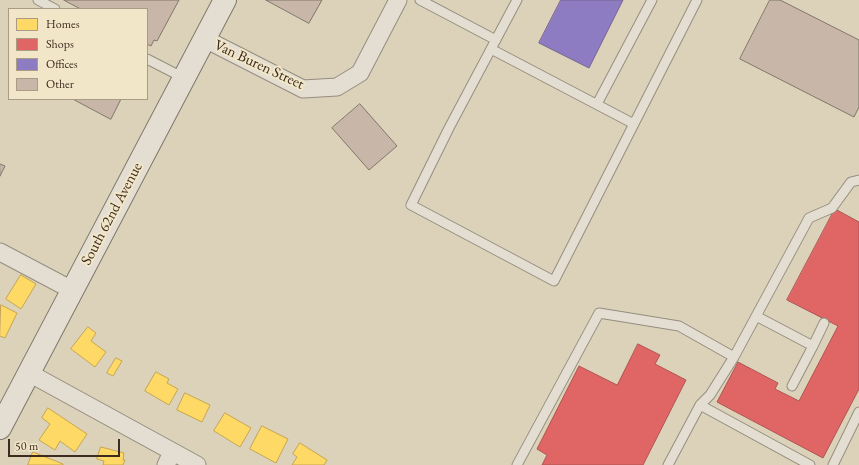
<!DOCTYPE html>
<style>
body{margin:0}
#map{position:relative;width:859px;height:465px;overflow:hidden;background:#dbd2b9;font-family:"EB Garamond",serif}
canvas{display:block}
.legend{position:absolute;left:8px;top:8px;width:140px;height:92px;box-sizing:border-box;background:#f1e6c8;border:1px solid #a99b84;margin:0;padding:5px 7px;list-style:none;font-size:12px;color:#3e2b1f}
.legend li{display:flex;align-items:center;gap:8px;height:20px}
.legend b{width:20px;border:1px solid #a99b84}
.scale{position:absolute;left:8px;top:439px;width:112px;height:18px;box-sizing:border-box;border:2px solid #3e2b1f;border-top:0;padding-left:5px;font-size:12px;line-height:14px;white-space:nowrap;color:#3e2b1f;-webkit-text-stroke:3px #f1e6c8;paint-order:stroke}
</style>
<div id="map">
<canvas width="859" height="465"></canvas>
<ul class="legend">
<li><b style="height:11px;background:#ffd966"></b>Homes</li>
<li><b style="height:11px;background:#e06666"></b>Shops</li>
<li><b style="height:11px;background:#8e7cc3"></b>Offices</li>
<li><b style="height:11px;background:#c8b7a8"></b>Other</li>
</ul>
<div class="scale">50 m</div>
</div>
<script>
const ctx = document.querySelector('canvas').getContext('2d');
ctx.lineJoin = 'round';
function fill(path, color) {
  ctx.fillStyle = color;
  ctx.fill(path, 'evenodd');
}
function strokePath(path, color, width, dash) {
  ctx.strokeStyle = color;
  ctx.lineWidth = width;
  ctx.lineCap = dash ? 'butt' : 'round';
  ctx.setLineDash(dash || []);
  ctx.stroke(path);
}
function label(font, color, halo, rows, align = 'center') {
  ctx.font = font + ' "EB Garamond",serif';
  ctx.lineWidth = 4;
  ctx.setLineDash([]);
  ctx.textBaseline = 'middle';
  ctx.strokeStyle = halo;
  ctx.fillStyle = color;
  for (const [text, x, y, turn = 0] of rows) {
    ctx.save();
    ctx.translate(x, y);
    ctx.rotate((+turn || 0) * Math.PI / 180);
    ctx.textAlign = isNaN(turn) ? turn : align;
    if (halo) ctx.strokeText(text, 0, 0);
    ctx.fillText(text, 0, 0);
    ctx.restore();
  }
}
const homes = new Path2D(`
 M 21,275 L 36,284 L 21,309 L 6,299 Z
 M 1,305 L 17,313 L 5,338 L 0,336 Z
 M 88,327 L 96,333 L 91,341 L 106,352 L 95,367 L 71,349 Z
 M 116,358 L 122,361 L 113,376 L 107,373 Z
 M 156,372 L 169,379 L 167,383 L 178,389 L 169,405 L 145,391 Z
 M 185,393 L 210,405 L 202,422 L 177,410 Z
 M 48,408 L 87,434 L 75,452 L 60,441 L 55,450 L 39,440 L 50,424 L 42,418 Z
 M 225,413 L 251,428 L 240,447 L 214,431 Z
 M 262,426 L 288,439 L 276,463 L 250,449 Z
 M 300,443 L 327,460 L 324,465 L 292,465 L 297,457 L 293,454 Z
 M 101,447 L 124,453 L 123,460 L 125,460 L 123,465 L 103,465 L 104,461 L 97,459 Z
 M 33,452 L 63,464 L 63,465 L 28,465 Z`);
const shops = new Path2D(`
 M 835,209 L 859,222 L 859,389 L 823,458 L 717,402 L 738,362 L 778,383 L 775,389 L 799,401 L 838,326 L 787,300 Z
 M 638,344 L 660,355 L 655,364 L 686,380 L 643,465 L 542,465 L 547,455 L 537,449 L 579,366 L 617,385 Z`);
const offices = new Path2D(`
 M 561,0 L 623,0 L 589,68 L 539,43 Z`);
const building = new Path2D(`
 M 64,0 L 179,0 L 157,41 L 154,40 L 151,46 L 147,44 L 147,9 L 81,9 Z
 M 266,0 L 322,0 L 309,23 Z
 M 770,0 L 780,0 L 859,40 L 859,107 L 854,117 L 740,59 Z
 M 73,99 L 121,99 L 111,119 Z
 M 360,104 L 397,146 L 369,170 L 332,128 Z
 M 0,164 L 5,166 L 0,176 Z`);
const lane = new Path2D(`
 M 38,0 L 55,9
 M 420,0 L 496,40
 M 517,0 L 449,128 L 411,205 L 554,281 L 697,0
 M 491,49 L 634,124
 M 147,59 L 184,78
 M 597,104 L 652,0
 M 756,316 L 813,346 L 792,386
 M 813,346 L 824,323
 M 700,405 L 710,395 L 734,357 L 809,218 L 832,208 L 851,182 L 859,180
 M 517,465 L 599,313 L 679,326 L 734,357
 M 668,465 L 700,405 L 810,465
 M 833,465 L 859,412`);
const street = new Path2D(`
 M 205,39 L 303,89 L 337,87 L 360,73 L 398,0
 M 0,252 L 72,290
 M 29,373 L 197,465
 M 166,465 L 172,452`);
const secondary = new Path2D(`
 M 0,428 L 225,0`);
const streetNames = [
 ["Van Buren Street",259,65,25],
 ["South 62nd Avenue",112,214,-62]
];
fill(homes, '#ffd966');
strokePath(homes, '#c5a551', 1);
fill(shops, '#e06666');
strokePath(shops, '#af5451', 1);
fill(offices, '#8e7cc3');
strokePath(offices, '#766492', 1);
fill(building, '#c8b7a8');
strokePath(building, '#7f776a', 1);
strokePath(lane, '#958e7f', 11);
strokePath(street, '#958e7f', 19);
strokePath(secondary, '#7f776a', 24);
strokePath(lane, '#e3ded1', 9);
strokePath(street, '#e3ded1', 17);
strokePath(secondary, '#e3ded1', 22);
label('15px', '#3e2b1f', '#f1e6c8', streetNames);
</script>
